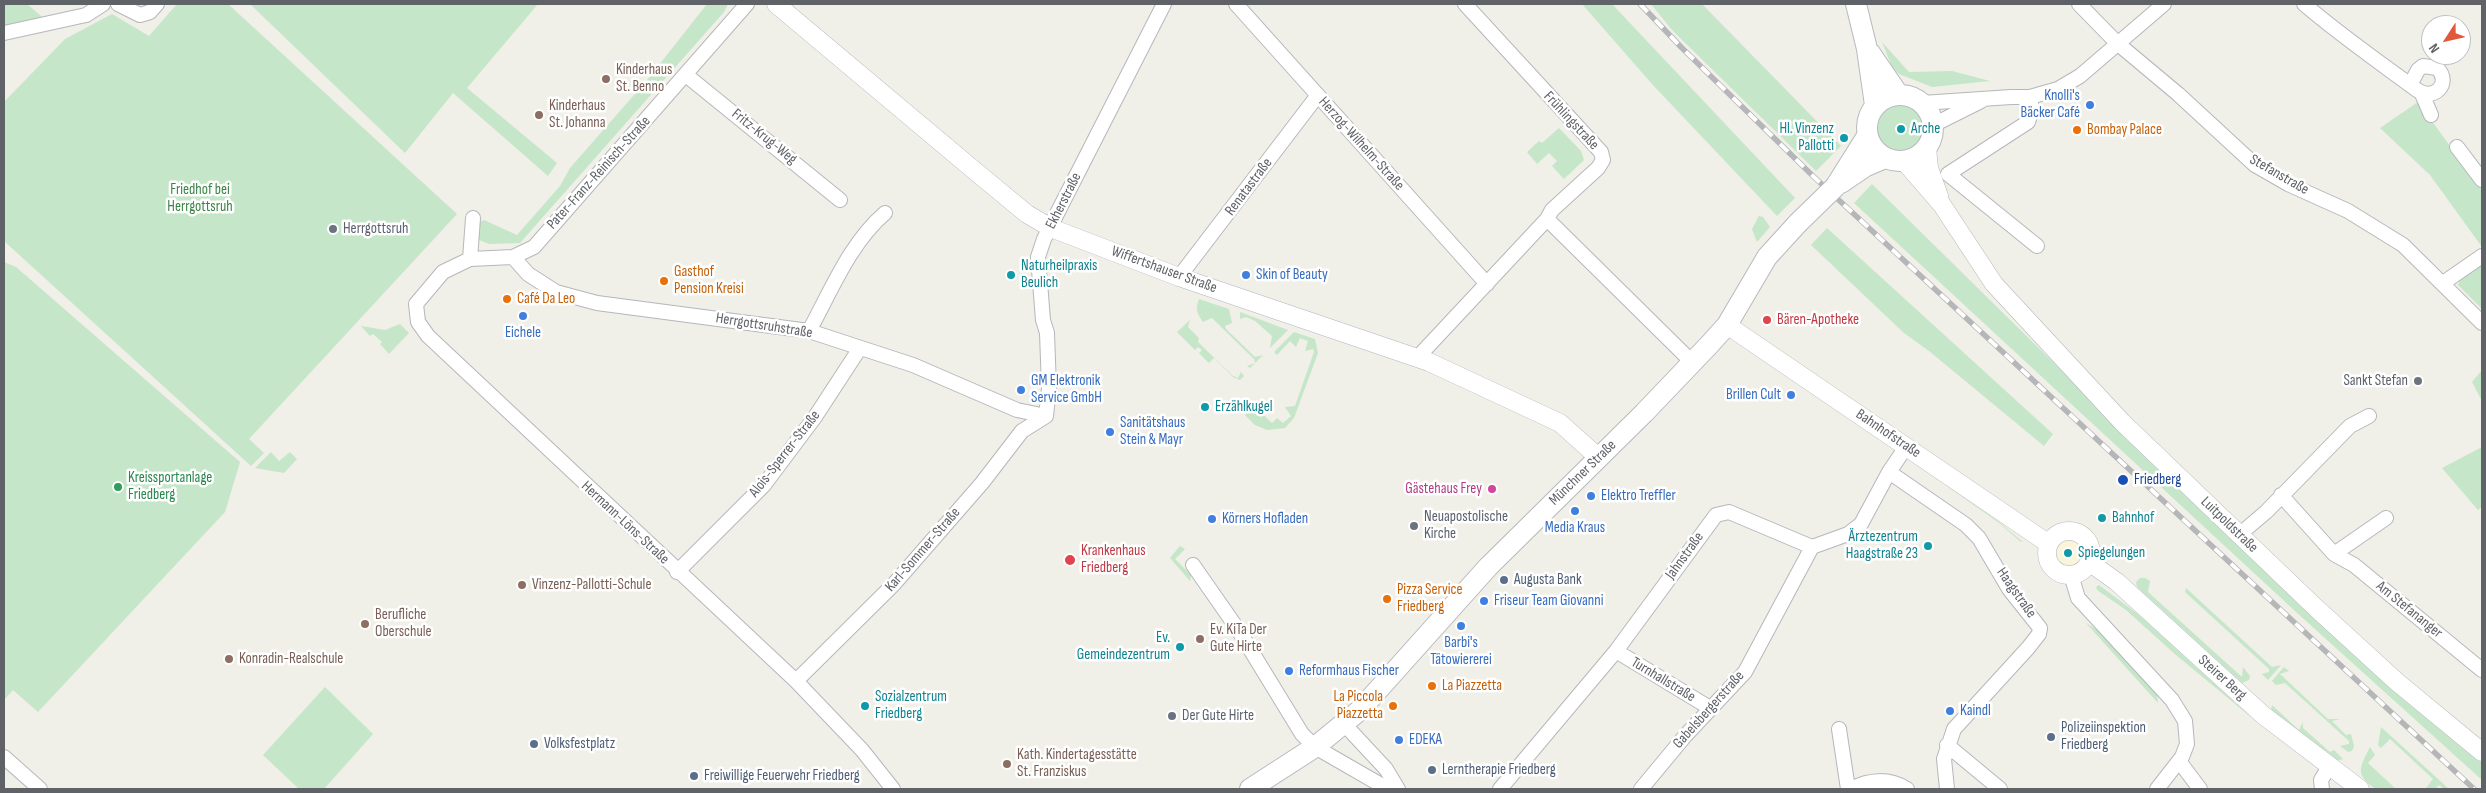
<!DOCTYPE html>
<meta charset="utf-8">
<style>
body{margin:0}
#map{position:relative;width:2486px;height:793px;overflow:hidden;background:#f0efe8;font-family:"Sofia Sans Condensed",sans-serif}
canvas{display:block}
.frame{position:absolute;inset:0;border:5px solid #5f6267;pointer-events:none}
.north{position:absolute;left:2421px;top:15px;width:50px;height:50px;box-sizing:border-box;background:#fff;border:1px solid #bfc0c2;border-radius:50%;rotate:235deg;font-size:14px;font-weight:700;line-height:20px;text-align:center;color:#5f6267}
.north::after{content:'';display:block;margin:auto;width:18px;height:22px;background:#e3573a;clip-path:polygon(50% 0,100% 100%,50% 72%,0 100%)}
</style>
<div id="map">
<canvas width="2486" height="793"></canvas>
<div class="frame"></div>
<div class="north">N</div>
</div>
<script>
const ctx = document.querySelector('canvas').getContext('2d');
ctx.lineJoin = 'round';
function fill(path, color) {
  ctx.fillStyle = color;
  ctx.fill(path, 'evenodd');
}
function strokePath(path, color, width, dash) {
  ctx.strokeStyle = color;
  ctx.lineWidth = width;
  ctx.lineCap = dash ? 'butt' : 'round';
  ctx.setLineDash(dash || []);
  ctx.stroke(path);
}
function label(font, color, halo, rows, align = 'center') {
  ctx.font = font + ' "Sofia Sans Condensed",sans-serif';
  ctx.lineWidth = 5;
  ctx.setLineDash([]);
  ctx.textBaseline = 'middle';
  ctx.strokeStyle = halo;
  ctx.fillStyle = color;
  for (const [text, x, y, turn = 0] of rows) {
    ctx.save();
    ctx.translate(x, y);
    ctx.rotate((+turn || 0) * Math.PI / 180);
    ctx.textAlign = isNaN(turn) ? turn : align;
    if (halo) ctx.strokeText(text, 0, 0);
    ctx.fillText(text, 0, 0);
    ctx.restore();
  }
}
const green = new Path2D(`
 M 4,4 L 27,4 L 47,21 L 4,27 Z
 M 177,4 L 228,4 L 457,214 L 249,439 L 264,453 L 251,466 L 4,241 L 4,102 L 65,39 L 112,14 L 149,36 Z
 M 250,4 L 538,4 L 467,88 L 557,163 L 548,176 L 453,93 L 405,153 Z
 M 707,4 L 728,4 L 724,12 L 520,243 L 489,244 L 479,240 L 476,224 L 484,220 L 517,235 L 560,186 L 570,168 L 648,79 Z
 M 1582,4 L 1612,4 L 1795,198 L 1777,216 L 1652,84 Z
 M 1651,4 L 1702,4 L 1841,146 L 1816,171 L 1672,30 Z
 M 1882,42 L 1909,72 L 1952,71 L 1990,81 L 1932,87 L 1899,74 L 1892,67 Z
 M 2418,102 L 2482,190 L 2482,247 L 2430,175 L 2380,128 Z
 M1874 128a25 25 0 1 1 50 0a25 25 0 1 1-50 0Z
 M 1559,128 L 1581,151 L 1584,160 L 1564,179 L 1552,166 L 1557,161 L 1549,153 L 1537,164 L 1527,152 L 1539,141 L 1542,143 Z
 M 1872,184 L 2117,425 L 2416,708 L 2482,763 L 2482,780 L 2295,611 L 1854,203 Z
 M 1759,216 L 1763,217 L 1770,227 L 1757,242 L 1752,229 Z
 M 1827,228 L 2053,434 L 2044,446 L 1929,351 L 1904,333 L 1811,245 Z
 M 4,262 L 16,267 L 240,462 L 225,512 L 38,712 L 13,690 L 4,700 Z
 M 2482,263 L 2482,309 L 2458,285 L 2461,278 Z
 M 1199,299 L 1229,309 L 1232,323 L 1225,326 L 1226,329 L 1255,357 L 1263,355 L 1250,368 L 1247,366 L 1255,363 L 1254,359 L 1212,318 L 1203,322 C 1197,314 1195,308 1199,299 Z
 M 1240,312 L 1288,330 L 1270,348 L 1272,336 L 1255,321 L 1246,317 L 1240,319 Z
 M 1190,320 L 1188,327 L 1199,338 L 1198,342 L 1233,376 L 1238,378 L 1241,372 L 1244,376 L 1240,380 L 1233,377 L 1214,358 L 1209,363 L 1199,353 L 1202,350 L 1198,347 L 1195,350 L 1177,332 Z
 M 400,324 L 409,333 L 389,354 L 380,344 L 382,342 L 373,334 L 370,336 L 361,326 L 385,330 Z
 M 1294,332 L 1315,339 L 1318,353 L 1294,418 L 1285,428 L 1267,430 L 1255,425 L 1245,415 L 1248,411 L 1244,407 L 1250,402 L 1272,423 L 1277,418 L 1283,423 L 1291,416 L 1285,407 L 1295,406 L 1314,352 L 1313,349 L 1305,351 L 1308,341 L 1300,338 L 1296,347 L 1290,341 L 1277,355 L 1274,352 Z
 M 2482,370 L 2482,401 L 2472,382 Z
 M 2482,447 L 2482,507 L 2478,510 L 2442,468 Z
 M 271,452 L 279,461 L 290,452 L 297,459 L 284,473 L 255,468 Z
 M 1916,464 L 1999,522 L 2023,542 L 2021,542 L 1999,523 Z
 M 1180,546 L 1185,549 L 1175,559 L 1191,575 L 1190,581 L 1170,558 Z
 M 2140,578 L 2145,578 L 2150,581 L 2148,592 L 2242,677 L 2243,667 L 2250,676 L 2249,680 L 2242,683 L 2137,587 L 2136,582 Z
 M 2099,585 L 2139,615 L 2252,718 L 2176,655 L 2126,610 L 2097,590 L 2096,587 Z
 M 2186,588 L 2272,667 L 2281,665 L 2268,680 L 2262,674 L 2269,672 L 2269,669 L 2185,592 Z
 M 2086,623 L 2102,633 L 2157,694 L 2158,703 Z
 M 2284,667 L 2289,671 L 2280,674 L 2328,719 L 2340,719 L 2332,721 L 2346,735 L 2351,734 L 2354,746 L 2352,751 L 2348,752 L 2340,746 L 2349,744 L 2349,741 L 2285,683 L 2276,685 L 2272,681 Z
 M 325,687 L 373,734 L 324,789 L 299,789 L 263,755 Z
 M 2272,705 L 2299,730 L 2303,722 L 2303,728 L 2330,752 L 2334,750 L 2343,759 L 2335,761 L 2271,710 Z
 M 2381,727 L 2449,789 L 2444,789 L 2439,785 L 2435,789 L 2427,789 L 2426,788 L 2433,779 L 2390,739 L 2381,748 L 2378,745 Z
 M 2370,747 L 2375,755 L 2368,763 L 2396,789 L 2376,789 C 2354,775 2360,767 2370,747 Z`);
const sand = new Path2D(`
 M2057 553a12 12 0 1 1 24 0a12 12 0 1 1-24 0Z`);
const minor = new Path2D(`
 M 118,4 L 140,15 L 150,12 L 157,4
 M 747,4 L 534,247 L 513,257 L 470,259 L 443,272 L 416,304 L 418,322 L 428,336 L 796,681 L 862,750 L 893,789
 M 1236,4 L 1487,284
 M 1465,4 L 1601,152 L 1603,160 L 1598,168 L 1552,210 L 1547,219 L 1693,363
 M 2079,4 L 2117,43 L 2178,94 L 2255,165 L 2288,184 L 2348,211 L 2403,245 L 2482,323
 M 2304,4 C 2340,35 2379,62 2417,90 C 2434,102 2452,83 2437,68 L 2423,66 L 2418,70 L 2410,85
 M 4,33 L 86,15 L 103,4
 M 686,75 L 840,200
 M 2422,94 L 2431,115
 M 2030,97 L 2032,109 L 2028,122 L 1948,174 L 2037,246
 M 1922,103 L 2011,97 L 2030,97 L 2058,89 L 2080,76 L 2164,4
 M 1933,125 L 1981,101
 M 2457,147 L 2482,180
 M 513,257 L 528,274 L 556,292 L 597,303 L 809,331 L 913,365 L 1017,410 L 1046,416
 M 470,259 L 473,218
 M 1179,277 L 1318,95
 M 2443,283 L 2482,256
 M 809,331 C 831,291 850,243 885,213
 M 1417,358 L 1547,219
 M 1046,416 L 1049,388 L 1047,333 L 1043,320 L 1038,257 L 1044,239 L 1164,4
 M 1889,472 L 1966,525 L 1979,538 L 2009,589 L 2040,628 L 2039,634 L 2028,648 L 1954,729 L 1944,759 L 1947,789
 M 2281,495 L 2334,554 L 2386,518
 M 2240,534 L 2266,512 L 2350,426 L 2369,416
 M 2334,554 L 2354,565 L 2482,670
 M 1193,565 L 1239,631 L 1302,734 L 1315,747 L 1388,789
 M 677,572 L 764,485 L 815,417 L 860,348
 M 2071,575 L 2078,598 L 2172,700 L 2185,721 L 2187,744 L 2182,757 L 2157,789
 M 1616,651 L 1710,708
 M 796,681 L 894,584 L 982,483 L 1022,431 L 1046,416
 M 1345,725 L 1386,769 L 1398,789
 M 1839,729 L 1848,789
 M 1947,745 L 2000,789
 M 4,757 L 40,789
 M 2179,761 L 2200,789
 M 1500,789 L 1616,651 L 1716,515 L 1729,512 L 1812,547 L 1848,534 L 1861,524 L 1889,472 L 1906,447
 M 1641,789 L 1685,736 L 1745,672 L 1812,547
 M 1851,789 C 1869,779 1889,778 1907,789
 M 2322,789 L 2321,780 L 2329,767`);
const tertiary = new Path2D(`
 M 776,4 L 975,171 L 1027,214 L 1051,228 L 1179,277 L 1429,362 L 1560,423 L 1598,457
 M 1927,148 L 1929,168 L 1939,196
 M 1904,161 L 1942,205 L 1994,284 L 2122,422 L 2315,607 L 2397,682 L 2482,752
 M 1727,325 L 2049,544
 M2047 553a22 22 0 1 1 44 0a22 22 0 1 1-44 0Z
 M 2089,562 L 2117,582 L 2263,715 L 2360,789`);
const secondary = new Path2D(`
 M 1856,4 L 1867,49 L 1875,105
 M 1870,53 L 1898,94
 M1867 128a33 33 0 1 1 66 0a33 33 0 1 1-66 0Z
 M 1841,183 L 1866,166 L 1885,158
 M 1835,187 L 1867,136
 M 1250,789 L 1315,747 L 1360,710 L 1488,567 L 1644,413 L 1709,345 L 1727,325 L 1767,257 L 1798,223`);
const rail = new Path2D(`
 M 1640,4 L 1681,47 L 1814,177 L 2474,789`);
const secondaryBridge = new Path2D(`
 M 1798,223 L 1835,187`);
const markers = [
 [606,79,5,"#8d6e63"],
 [2090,105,5,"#3f7fe0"],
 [539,115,5,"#8d6e63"],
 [1901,129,5,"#0f9aa8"],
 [2077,130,5,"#e8710a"],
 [1844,138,5,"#0f9aa8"],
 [333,229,5,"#6b7280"],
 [1011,275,5,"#0f9aa8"],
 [1246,275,5,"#3f7fe0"],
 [664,281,5,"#e8710a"],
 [507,299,5,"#e8710a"],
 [523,316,5,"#3f7fe0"],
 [1767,320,5,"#e0444e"],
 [2418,381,5,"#6b7280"],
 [1021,390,5,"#3f7fe0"],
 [1791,395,5,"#3f7fe0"],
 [1205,407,5,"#0f9aa8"],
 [1110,432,5,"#3f7fe0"],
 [2123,480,6,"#1a4fb4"],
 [118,487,5,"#2e9e5b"],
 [1492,489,5,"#d1479c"],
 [1591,496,5,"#3f7fe0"],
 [1575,511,5,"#3f7fe0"],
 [2102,518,5,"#0f9aa8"],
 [1212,519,5,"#3f7fe0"],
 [1414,526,5,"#6b7280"],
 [1928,546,5,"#0f9aa8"],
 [2068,553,5,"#0f9aa8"],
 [1070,560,6,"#e0444e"],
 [1504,580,5,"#5c6f8a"],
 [522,585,5,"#8d6e63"],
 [1387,599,5,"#e8710a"],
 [1484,601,5,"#3f7fe0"],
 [365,624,5,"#8d6e63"],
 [1461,626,5,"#3f7fe0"],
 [1200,639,5,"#8d6e63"],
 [1180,647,5,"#0f9aa8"],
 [229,659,5,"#8d6e63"],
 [1289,671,5,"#3f7fe0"],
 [1432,686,5,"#e8710a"],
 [865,706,5,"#0f9aa8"],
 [1393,706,5,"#e8710a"],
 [1950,711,5,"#3f7fe0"],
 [1172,716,5,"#6b7280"],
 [2051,737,5,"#5c6f8a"],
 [1399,740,5,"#3f7fe0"],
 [534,744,5,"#5c6f8a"],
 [1007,764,5,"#8d6e63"],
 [1432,770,5,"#5c6f8a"],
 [694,776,5,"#5c6f8a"]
];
const educationNames = [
 ["Kinderhaus",616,70],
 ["St. Benno",616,87],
 ["Kinderhaus",549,106],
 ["St. Johanna",549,123],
 ["Vinzenz-Pallotti-Schule",532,585],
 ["Berufliche",375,615],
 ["Oberschule",375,632],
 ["Ev. KiTa Der",1210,630],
 ["Gute Hirte",1210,647],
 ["Konradin-Realschule",239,659],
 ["Kath. Kindertagesstätte",1017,755],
 ["St. Franziskus",1017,772]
];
const shopNames = [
 ["Knolli's",2080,96,"right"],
 ["Bäcker Café",2080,113,"right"],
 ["Skin of Beauty",1256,275],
 ["Eichele",523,333,"center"],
 ["GM Elektronik",1031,381],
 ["Service GmbH",1031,398],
 ["Brillen Cult",1781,395,"right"],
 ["Sanitätshaus",1120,423],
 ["Stein & Mayr",1120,440],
 ["Elektro Treffler",1601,496],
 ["Körners Hofladen",1222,519],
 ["Media Kraus",1575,528,"center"],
 ["Friseur Team Giovanni",1494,601],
 ["Barbi's",1461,643,"center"],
 ["Tätowiererei",1461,660,"center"],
 ["Reformhaus Fischer",1299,671],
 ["Kaindl",1960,711],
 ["EDEKA",1409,740]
];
const streetNames = [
 ["Frühlingstraße",1571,121,47],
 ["Fritz-Krug-Weg",764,137,39],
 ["Herzog-Wilhelm-Straße",1361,144,48],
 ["Pater-Franz-Reinisch-Straße",599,173,-48],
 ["Stefanstraße",2279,175,30],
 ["Renatastraße",1249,187,-53],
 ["Ekherstraße",1064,201,-63],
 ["Wiffertshauser Straße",1164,270,20],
 ["Herrgottsruhstraße",764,326,9],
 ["Bahnhofstraße",1888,434,34],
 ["Alois-Sperrer-Straße",785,454,-52],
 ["Münchner Straße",1583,473,-44],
 ["Hermann-Löns-Straße",625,523,43],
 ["Luitpoldstraße",2229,525,44],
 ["Karl-Sommer-Straße",923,550,-49],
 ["Jahnstraße",1685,556,-54],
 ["Haagstraße",2016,593,55],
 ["Am Stefananger",2409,610,39],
 ["Steirer Berg",2222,678,42],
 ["Turnhallstraße",1663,680,31],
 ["Gabelsbergerstraße",1709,710,-48]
];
const cultureNames = [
 ["Hl. Vinzenz",1834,129,"right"],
 ["Pallotti",1834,146,"right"],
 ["Arche",1911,129],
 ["Naturheilpraxis",1021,266],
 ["Beulich",1021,283],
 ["Erzählkugel",1215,407],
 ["Bahnhof",2112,518],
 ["Ärztezentrum",1918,537,"right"],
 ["Haagstraße 23",1918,554,"right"],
 ["Spiegelungen",2078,553],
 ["Ev.",1170,638,"right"],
 ["Gemeindezentrum",1170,655,"right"],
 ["Sozialzentrum",875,697],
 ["Friedberg",875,714]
];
const foodNames = [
 ["Bombay Palace",2087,130],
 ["Gasthof",674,272],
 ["Pension Kreisi",674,289],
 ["Café Da Leo",517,299],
 ["Pizza Service",1397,590],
 ["Friedberg",1397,607],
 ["La Piazzetta",1442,686],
 ["La Piccola",1383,697,"right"],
 ["Piazzetta",1383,714,"right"]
];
const parkNames = [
 ["Friedhof bei",200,190],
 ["Herrgottsruh",200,207]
];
const worshipNames = [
 ["Herrgottsruh",343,229],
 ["Sankt Stefan",2408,381,"right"],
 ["Neuapostolische",1424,517],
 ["Kirche",1424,534],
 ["Der Gute Hirte",1182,716]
];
const healthNames = [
 ["Bären-Apotheke",1777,320],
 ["Krankenhaus",1081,551],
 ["Friedberg",1081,568]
];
const leisureNames = [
 ["Kreissportanlage",128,478],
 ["Friedberg",128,495]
];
const transitNames = [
 ["Friedberg",2134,480]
];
const hotelNames = [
 ["Gästehaus Frey",1482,489]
];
const serviceNames = [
 ["Augusta Bank",1514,580],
 ["Polizeiinspektion",2061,728],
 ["Friedberg",2061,745],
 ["Volksfestplatz",544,744],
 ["Lerntherapie Friedberg",1442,770],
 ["Freiwillige Feuerwehr Friedberg",704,776]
];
fill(green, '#c5e6c8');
fill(sand, '#faf5d9');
strokePath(minor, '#b5b7bb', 16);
strokePath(tertiary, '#b5b7bb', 19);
strokePath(secondary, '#b6b9be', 22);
strokePath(minor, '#fff', 14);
strokePath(tertiary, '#fff', 18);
strokePath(secondary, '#fff', 20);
strokePath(rail, '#b5b6b7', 5.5);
strokePath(rail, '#fff', 4, [11]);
strokePath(secondaryBridge, '#b6b9be', 22, []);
strokePath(secondaryBridge, '#fff', 20);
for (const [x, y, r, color] of markers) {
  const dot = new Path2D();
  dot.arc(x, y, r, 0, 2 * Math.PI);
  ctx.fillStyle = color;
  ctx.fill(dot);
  strokePath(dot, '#fff', 2);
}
label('15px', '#785e54', '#fff', educationNames, 'left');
label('15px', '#366cbe', '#fff', shopNames, 'left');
label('15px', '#5f6267', '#fff', streetNames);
label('15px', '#0d838f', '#fff', cultureNames, 'left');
label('15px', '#c56008', '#fff', foodNames, 'left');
label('15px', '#398443', '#fff', parkNames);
label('15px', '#5b616d', '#fff', worshipNames, 'left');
label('15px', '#be3a42', '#fff', healthNames, 'left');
label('15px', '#27864d', '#fff', leisureNames, 'left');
label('15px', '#164399', '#fff', transitNames, 'left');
label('15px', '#b23c85', '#fff', hotelNames, 'right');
label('15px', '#4e5e75', '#fff', serviceNames, 'left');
</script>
